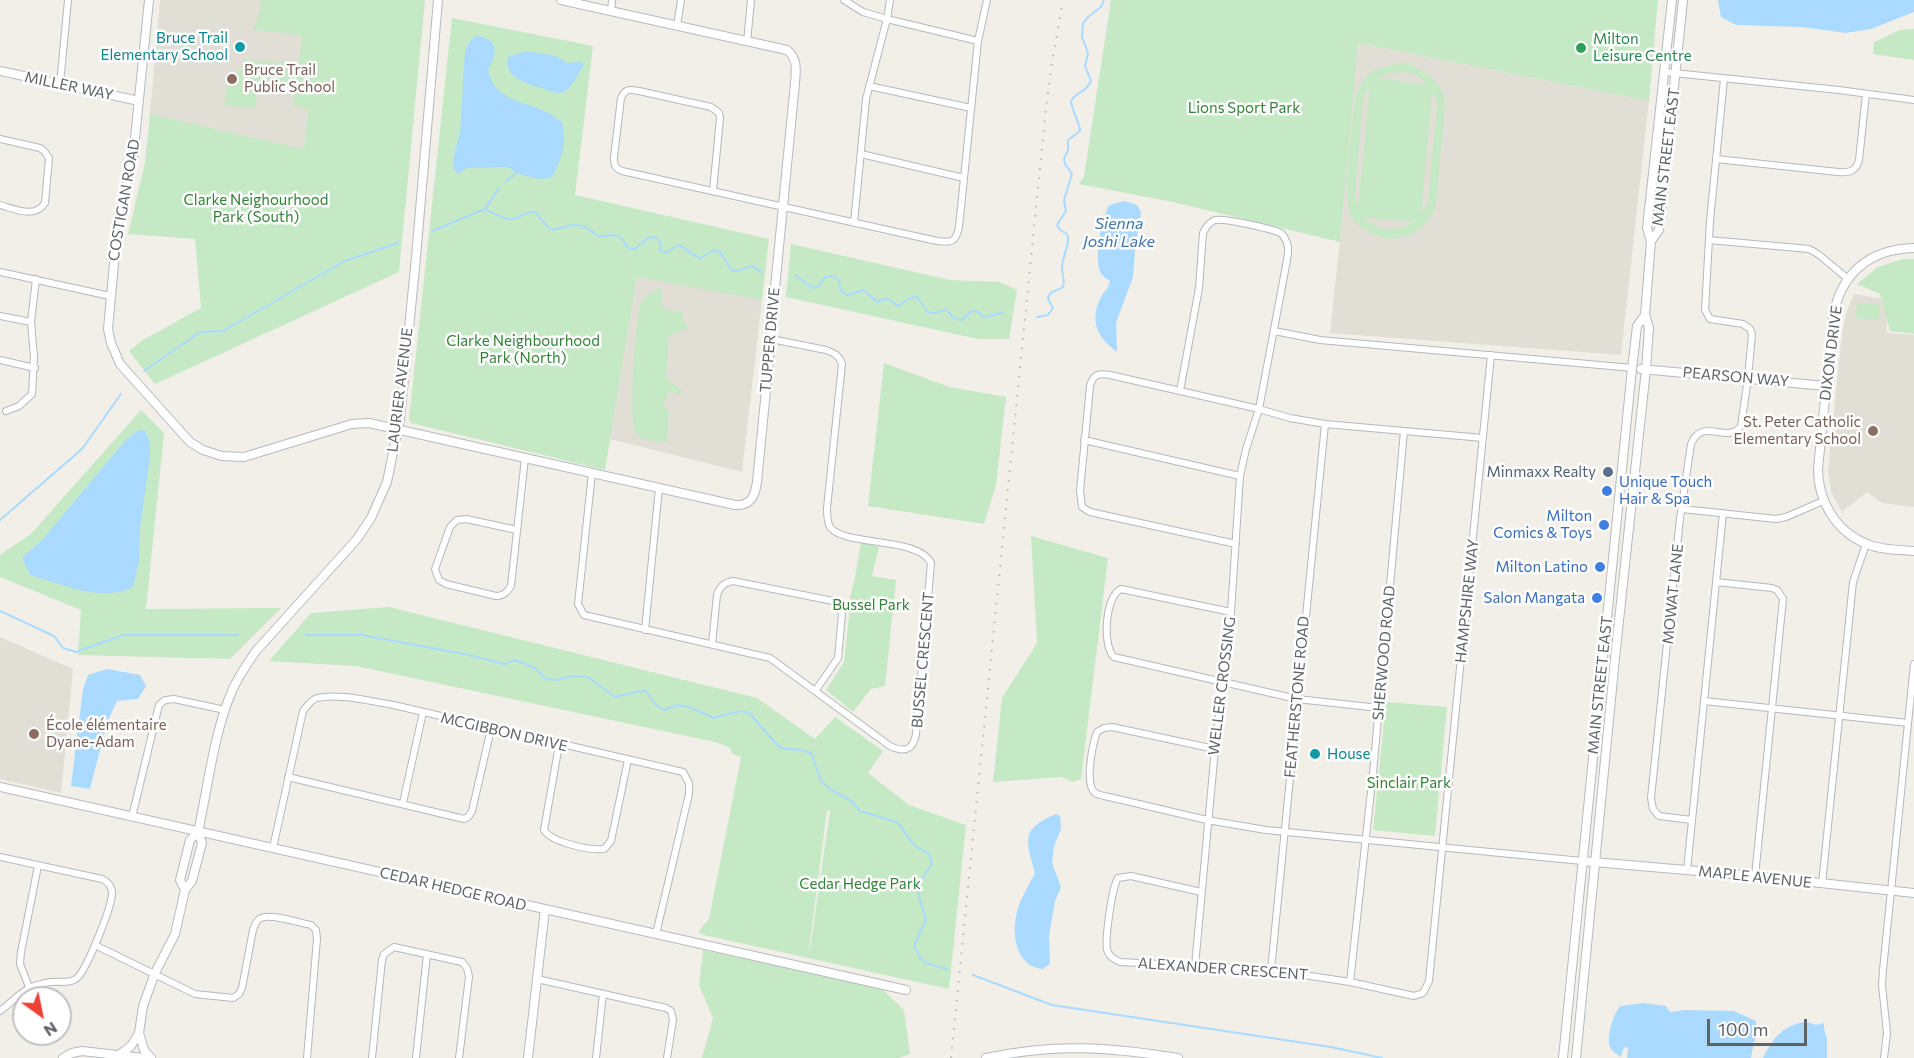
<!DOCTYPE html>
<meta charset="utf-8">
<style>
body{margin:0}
#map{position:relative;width:1914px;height:1058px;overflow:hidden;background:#f1efe8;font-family:Commissioner,sans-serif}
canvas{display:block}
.north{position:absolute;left:12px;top:986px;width:60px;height:60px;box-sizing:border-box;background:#fff;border:2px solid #bfc1c3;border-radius:50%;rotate:147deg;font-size:16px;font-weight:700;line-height:24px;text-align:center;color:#5f6368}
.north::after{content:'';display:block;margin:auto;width:21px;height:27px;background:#ea4335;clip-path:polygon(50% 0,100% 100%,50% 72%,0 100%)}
.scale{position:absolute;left:1707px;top:1019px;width:100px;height:27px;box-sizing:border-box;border:3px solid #5f6368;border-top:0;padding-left:8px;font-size:18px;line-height:21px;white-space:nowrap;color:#5f6368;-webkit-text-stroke:4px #fff;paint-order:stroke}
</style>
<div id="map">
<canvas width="1914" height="1058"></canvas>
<div class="north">N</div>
<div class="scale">100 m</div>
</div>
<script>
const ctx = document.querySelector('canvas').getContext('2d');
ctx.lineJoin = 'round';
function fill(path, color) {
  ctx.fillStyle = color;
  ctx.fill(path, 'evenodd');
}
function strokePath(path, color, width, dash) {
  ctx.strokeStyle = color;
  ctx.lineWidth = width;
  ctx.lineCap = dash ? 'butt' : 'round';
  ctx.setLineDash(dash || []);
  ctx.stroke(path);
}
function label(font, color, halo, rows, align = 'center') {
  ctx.font = font + ' Commissioner,sans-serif';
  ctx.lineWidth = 5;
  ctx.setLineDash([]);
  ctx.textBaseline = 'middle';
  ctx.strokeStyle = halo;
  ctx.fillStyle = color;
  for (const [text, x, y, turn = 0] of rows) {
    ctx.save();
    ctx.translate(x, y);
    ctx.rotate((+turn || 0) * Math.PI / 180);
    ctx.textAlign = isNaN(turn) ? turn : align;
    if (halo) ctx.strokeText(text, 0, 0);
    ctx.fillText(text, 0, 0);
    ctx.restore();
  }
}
const education = new Path2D(`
 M 160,0 L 315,0 L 314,49 L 304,149 L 150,114 Z
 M 1357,43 L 1649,101 L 1621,355 L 1330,333 L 1340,242 Z
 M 637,276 L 762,300 L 742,472 L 610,439 Z
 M 1854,294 L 1888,300 L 1886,333 L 1914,335 L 1914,507 L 1882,503 L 1867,492 L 1842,512 L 1831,492 L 1828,471 L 1842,333 L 1847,311 Z
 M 0,637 L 73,669 L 61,793 L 0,779 Z`);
const green = new Path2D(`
 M 261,0 L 425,0 L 399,272 L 155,384 L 129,351 L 143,340 L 201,308 L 195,239 L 128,234 L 145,163 L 150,114 L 304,149 L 308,109 L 293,106 L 295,86 L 259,84 L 255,108 L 224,105 L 228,80 L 237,80 L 238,71 L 242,70 L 243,59 L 299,64 L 302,35 L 253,30 L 262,5 L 259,4 Z
 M 1111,0 L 1658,0 L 1649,101 L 1358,43 L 1340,242 L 1173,202 L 1079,184 L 1084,176 Z
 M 452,18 L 593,46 L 575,195 L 769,239 L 762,300 L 637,277 L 605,470 L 411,423 L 409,419 Z
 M 1914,29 L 1914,60 L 1873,54 L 1874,42 L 1900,30 Z
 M 1406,63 C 1426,70 1445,84 1445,107 L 1436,205 C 1428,225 1418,234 1396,238 C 1387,241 1378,236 1370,232 C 1363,229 1356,225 1352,218 C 1341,200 1353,123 1355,99 C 1365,70 1377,66 1406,63 ZM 1405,72 L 1417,75 L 1427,85 L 1378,78 L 1391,73 ZM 1370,87 L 1358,208 L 1355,195 L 1363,101 L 1367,90 ZM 1432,92 L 1437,101 L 1437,107 L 1428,203 L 1421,215 ZM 1364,217 L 1413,222 L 1413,223 C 1396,232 1377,232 1364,217 Z
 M 791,244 L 950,280 L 999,282 L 1017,290 L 1009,339 L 978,339 L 786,297 Z
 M 1903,259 L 1914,259 L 1914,334 L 1890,331 L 1880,294 L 1857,284 L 1878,267 Z
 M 662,288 L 661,305 L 667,310 L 683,313 L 684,322 L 688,325 L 686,330 L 669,335 L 666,378 L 683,392 L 677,395 L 673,392 L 669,392 L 663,405 L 669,412 L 667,442 C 657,441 642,442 636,433 C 628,420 635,319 641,304 C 645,295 653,290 662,288 Z
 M 1857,303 L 1880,305 L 1879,320 L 1856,318 Z
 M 884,363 L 949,387 L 1006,397 L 996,485 L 984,524 L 868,506 Z
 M 141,410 L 164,433 L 146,609 L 281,608 L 230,659 L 78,655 L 81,610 L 0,577 L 0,555 L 31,534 Z
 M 1031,536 L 1108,558 L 1081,779 L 1072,782 L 1062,777 L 993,782 L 1002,698 L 1037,643 Z
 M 861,542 L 879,547 L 872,576 L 896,580 L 885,686 L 871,689 L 853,712 L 826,690 L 844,662 L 849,616 L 848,606 L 855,577 Z
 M 389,607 L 757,698 L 815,739 L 835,717 L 883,751 L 868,773 L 909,805 L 966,825 L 949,989 L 704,935 L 698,932 L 709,919 L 741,757 L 733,754 L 729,747 L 715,742 L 356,666 L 269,661 L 311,613 ZM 827,810 L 830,811 L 810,949 L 809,949 Z
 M 1386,702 L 1447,707 L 1435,836 L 1373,830 Z
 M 703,950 L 881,988 L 904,1010 L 910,1054 L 899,1058 L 702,1058 L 713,1018 L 699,985 Z`);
const water = new Path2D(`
 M 1718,0 L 1914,0 L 1914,12 L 1871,29 L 1846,33 L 1802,27 L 1736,25 L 1721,17 Z
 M 476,36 C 497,38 499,53 488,69 C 494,101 522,100 546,112 C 552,114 557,119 562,122 C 567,143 562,159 552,177 L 543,179 L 534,178 L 516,173 L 508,167 L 467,168 L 458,174 L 453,168 L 454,155 L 460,133 L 465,51 L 470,41 Z
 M 523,52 L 533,52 L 555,56 L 568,63 L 582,62 L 584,66 C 577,73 574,87 564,92 C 557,95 548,90 541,88 C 527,84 502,76 508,57 Z
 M 1124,201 L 1137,205 L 1141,212 L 1135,250 L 1133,277 L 1116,323 L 1117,352 C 1097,337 1089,321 1101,297 C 1104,290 1108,291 1110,281 C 1107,279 1104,277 1102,275 C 1092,260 1102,220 1109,205 Z
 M 139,430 L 145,431 L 150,442 L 150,457 L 140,528 L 139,562 L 133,587 C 102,603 61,584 30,575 L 22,558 L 43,539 L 114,454 L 127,439 Z
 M 107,669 L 140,675 L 146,686 L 138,699 L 117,701 L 107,723 L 90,789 L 71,786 L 83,689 L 88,675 Z
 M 1056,814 L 1060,816 L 1061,829 L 1054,846 L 1052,863 L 1061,887 L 1055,901 L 1049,936 L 1050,964 L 1043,969 C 1016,967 1011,934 1017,912 C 1020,899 1029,885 1035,873 C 1026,840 1020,829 1056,814 Z
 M 1643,1003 L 1666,1006 L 1670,1012 L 1685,1010 L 1734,1011 L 1756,1021 C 1758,1033 1753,1045 1751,1058 L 1627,1058 L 1628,1048 L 1624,1047 L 1621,1057 C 1617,1054 1612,1052 1610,1047 C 1606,1035 1613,1016 1620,1006 Z
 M 1806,1022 L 1816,1025 L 1824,1023 L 1824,1029 L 1827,1038 L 1827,1058 L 1763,1058 C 1772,1039 1784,1024 1806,1022 Z`);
const stream = new Path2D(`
 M 506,182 L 516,173
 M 485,209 C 492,212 504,220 512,219 C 521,218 525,211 535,212 L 548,227 L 553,230 C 561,228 571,224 578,225 C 595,227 590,240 615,235 L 622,239 L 628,248 L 635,249 L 648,238 L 656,237 L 660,242 L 660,250 L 666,253 L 678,245 C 687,248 692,256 701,258 L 714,250 L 721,253 L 732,271 C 739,272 745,267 753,266 L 761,272
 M 432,231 L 485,209 L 499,188
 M 795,275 L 813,288 L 819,286 L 825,277 L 832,276 L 839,281 L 841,291 L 848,295 L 864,290 L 877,302 L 887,298 L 898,306 L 910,298 L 917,297 L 928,312 L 935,313 L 946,310 L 955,319 L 962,320 L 970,312 L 977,311 L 984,317 L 1003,313
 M 1037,317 L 1048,315 L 1053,308 L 1048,299 C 1050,290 1057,291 1063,287 C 1065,280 1062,275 1062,267 C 1062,256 1071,244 1067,234 L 1060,230 L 1057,225 L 1066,211 L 1064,200 L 1072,174 L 1065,164 L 1064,159 L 1068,150 L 1068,140 L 1080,131 C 1080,123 1072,111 1071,101 C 1077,91 1085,94 1091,81 L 1085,66 L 1088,53 L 1082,37 L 1083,23 L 1088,17 L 1101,7 L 1104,0
 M 144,371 L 200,332 L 223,331 L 345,261 L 398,243
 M 0,520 L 82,449 L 121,394
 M 0,611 L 54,636 L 63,648 L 76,652 L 123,635 L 238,635
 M 306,635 L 362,635 L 469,655 L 505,664 L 515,660 L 535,668 L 546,679 L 557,680 L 571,676 L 588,677 L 615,697 L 645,690 L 657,706 L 664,710 L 677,705 L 689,707 L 714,718 L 741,711 L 749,713 L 780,748 L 801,750 L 811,753 L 821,781 L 830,789 L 850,800 L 860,811 L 897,822 C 910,837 908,844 929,854 L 932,864 C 913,889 917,891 926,919 L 914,946 C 921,964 929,964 947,969
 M 973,975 L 1052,1005 L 1331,1047 L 1382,1058`);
const street = new Path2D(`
 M 844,0 L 863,12 L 887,19 L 978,41
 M 611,11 L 612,0
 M 677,26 L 681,0
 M 747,42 L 751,0
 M 1664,72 L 1839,90 L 1914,100
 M 60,84 L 68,0
 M 869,86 L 971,108
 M 0,139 L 40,148 L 44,151 L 49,158 L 45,203 C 35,219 15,209 0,205
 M 861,154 L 964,178
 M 1716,159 L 1838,172 C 1850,173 1856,171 1859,160 L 1866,94
 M 713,191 L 720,118 L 719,113 L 711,107 L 639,91 C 629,89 625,89 621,98 L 614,157 C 614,164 614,168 622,171 L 937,241 C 952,243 956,242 959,227 L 978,41 L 987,0
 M 854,223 L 866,99 L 887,19 L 890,0
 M 1709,240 L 1809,249 L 1818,254 L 1848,279
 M 0,272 L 110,296
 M 0,316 L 31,322
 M 1274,331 L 1320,340 L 1633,368
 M 0,360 L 35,368
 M 1180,391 L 1199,288 L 1203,233 C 1206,227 1209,222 1215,220 C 1225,218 1272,229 1281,233 C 1289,242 1289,249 1287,260 L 1259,409 L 1246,449 L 1240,476 L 1231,612 L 1215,749 L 1195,966
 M 6,411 L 19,406 L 32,394 L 34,357 L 31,322 L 36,279
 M 1084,440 L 1240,476
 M 592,473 L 578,604 L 584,615 L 770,658 L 890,746 C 905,753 913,750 916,734 L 931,563 C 918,536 844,547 830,527 C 827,522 827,514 827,508 L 842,364 C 839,355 834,353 826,350 L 771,339
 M 1682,509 L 1776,519 L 1786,517 L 1823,501
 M 517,530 L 466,519 L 457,520 L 450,527 L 435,569 L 439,580 L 446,584 L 496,596 C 504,596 507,592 511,586 L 525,458
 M 1236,544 L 1090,512 L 1082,507 L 1080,491 L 1090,386 C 1093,374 1099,373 1110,375 L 1259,409 L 1290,418 L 1325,424 L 1483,438
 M 1716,582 L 1772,588 L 1777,590 L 1783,599 L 1755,876
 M 1231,612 L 1121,589 C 1105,596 1102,646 1114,657 L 1297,699 L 1379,708
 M 645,630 L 659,488
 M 712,644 L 717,595 C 720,586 724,583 733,581 L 833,601 L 839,606 L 842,614 L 838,658 L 816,690
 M 1704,701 L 1908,723
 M 559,745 L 544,830 C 551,842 590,851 604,849 L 611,841 L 628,760
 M 1215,749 L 1112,727 L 1104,728 L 1097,732 C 1093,743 1084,784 1095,793 C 1098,795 1105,796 1109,797 L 1207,820 L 1266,830 L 1582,861
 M 288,777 L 464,819 L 468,817 L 472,811 L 491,729
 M 403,803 L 423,712
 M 132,817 L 159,705 L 165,700 L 174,699 L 225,710
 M 1692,820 L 1659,816 L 1653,809 L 1651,798 L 1680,518 L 1691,444 C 1703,416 1727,445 1741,426 L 1748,378 L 1752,334 L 1750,329 L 1743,324 L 1710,319 L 1705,310 L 1710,221 L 1724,79
 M 273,848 L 303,711 C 307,706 311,700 317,698 C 339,693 368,701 389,704 L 683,772 L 689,783 L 689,794 L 656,934
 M 0,857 L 102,879 C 108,882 112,886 112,893 C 112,907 87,969 77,978 C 71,984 59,981 51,982 C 23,986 20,996 0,1011
 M 1687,870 L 1723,513
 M 1822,884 L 1853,582 L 1866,544
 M 1201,892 L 1131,876 L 1118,878 C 1112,887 1105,938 1107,949 C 1108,956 1114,959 1120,962 L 1271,970 L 1350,982 L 1414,996 L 1423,993 L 1429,981 L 1491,355
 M 95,945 L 195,994 L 233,998 L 239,994 L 242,988 L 253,930 C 255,925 256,920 261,918 C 270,913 300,923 311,925 L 316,930 L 317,939 L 307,1058
 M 1271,970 L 1325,424
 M 537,979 L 666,1008 L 671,1011 L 673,1020 L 667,1058
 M 1350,982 L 1373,773 L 1404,431
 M 29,987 L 20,964 L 21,952 L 38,866
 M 372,1058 L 382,960 L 384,954 L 394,947 L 462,962 L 467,968 L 469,977 L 459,1058
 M 416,1058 L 427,954
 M 596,1058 L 603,994
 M 1884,1058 L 1887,1033 L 1882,985 L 1883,970 L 1914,664`);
const secondary = new Path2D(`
 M 149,0 L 133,158 L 118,220 L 108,329 L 111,343 L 120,364 L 190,442 L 203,450 L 222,456 L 244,457 L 352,424 L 369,423 L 735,505 C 751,506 755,496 757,482 L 771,339 L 771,311 L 774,298 L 795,83 C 796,70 798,59 787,50 L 561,0
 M 0,71 L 139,101
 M 1651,241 L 1659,230 L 1683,0
 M 1914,248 C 1869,249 1840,274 1833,318 L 1818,469 C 1818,501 1836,532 1867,544 C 1881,550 1899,550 1914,551
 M 1641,369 L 1826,386
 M 0,787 L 906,990
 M 1582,861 L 1755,876 L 1914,893
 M 185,890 L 180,880 L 190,840 L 198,832
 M 119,1055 L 131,1046 L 139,1033
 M 63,1058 L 72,1053 L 82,1051 L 144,1058
 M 151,1058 L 144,1050 L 139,1033 L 143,1006 L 155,973 L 175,934 L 185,890 L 192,881 L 202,843 L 198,832 C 208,787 214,732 232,691 C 238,677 247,664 256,651 L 357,539 L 371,518 L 387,482 L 400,419 L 416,257 L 438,0
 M 528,1058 L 545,909
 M 986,1058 C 1056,1043 1109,1047 1178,1058
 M 1563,1058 L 1631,378 L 1637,326 L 1645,315
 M 1576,1058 L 1615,658 L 1646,369 L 1649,328 L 1645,315 L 1651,241 L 1647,228 L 1672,0`);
const rail = new Path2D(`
 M 951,1058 L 1046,108 L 1052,62 L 1063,0`);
const markers = [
 [240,47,6,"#0f9aa8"],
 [1581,48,6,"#2e9e5b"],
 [232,79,6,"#8d6e63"],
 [1873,431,6,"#8d6e63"],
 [1608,472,6,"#5c6f8a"],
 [1607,491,6,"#3f7fe0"],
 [1604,525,6,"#3f7fe0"],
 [1600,567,6,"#3f7fe0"],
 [1597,598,6,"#3f7fe0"],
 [34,734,6,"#8d6e63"],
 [1315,754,6,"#0f9aa8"]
];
const cultureNames = [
 ["Bruce Trail",228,38],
 ["Elementary School",228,55],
 ["House",1327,754,"left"]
];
const leisureNames = [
 ["Milton",1593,39],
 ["Leisure Centre",1593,56]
];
const educationNames = [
 ["Bruce Trail",244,70],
 ["Public School",244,87],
 ["St. Peter Catholic",1861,422,"right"],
 ["Elementary School",1861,439,"right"],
 ["École élémentaire",46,725],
 ["Dyane-Adam",46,742]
];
const streetNames = [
 ["MILLER WAY",69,86,12],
 ["MAIN STREET EAST",1666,157,-83],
 ["COSTIGAN ROAD",124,200,-80],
 ["TUPPER DRIVE",770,340,-85],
 ["DIXON DRIVE",1831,353,-83],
 ["PEARSON WAY",1736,377,5],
 ["LAURIER AVENUE",400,390,-83],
 ["MOWAT LANE",1673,594,-84],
 ["HAMPSHIRE WAY",1467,601,-84],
 ["SHERWOOD ROAD",1384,653,-85],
 ["BUSSEL CRESCENT",923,660,-85],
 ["MAIN STREET EAST",1600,685,-84],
 ["WELLER CROSSING",1222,686,-83],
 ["FEATHERSTONE ROAD",1297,697,-85],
 ["MCGIBBON DRIVE",504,732,13],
 ["MAPLE AVENUE",1755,877,6],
 ["CEDAR HEDGE ROAD",453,889,13],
 ["ALEXANDER CRESCENT",1223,969,4]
];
const parkNames = [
 ["Lions Sport Park",1244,108],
 ["Clarke Neighourhood",256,200],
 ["Park (South)",256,217],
 ["Clarke Neighbourhood",523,341],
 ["Park (North)",523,358],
 ["Bussel Park",871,605],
 ["Sinclair Park",1409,783],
 ["Cedar Hedge Park",860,884]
];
const serviceNames = [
 ["Minmaxx Realty",1596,472]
];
const shopNames = [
 ["Unique Touch",1619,482,"left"],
 ["Hair & Spa",1619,499,"left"],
 ["Milton",1592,516],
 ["Comics & Toys",1592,533],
 ["Milton Latino",1588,567],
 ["Salon Mangata",1585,598]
];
const waterNames = [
 ["Sienna",1119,224],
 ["Joshi Lake",1119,242]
];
fill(education, '#e1ded6');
fill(green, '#c5e8c5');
fill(water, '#aadaff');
strokePath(stream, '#aadaff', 2);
strokePath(street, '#b5b8bc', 8);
strokePath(secondary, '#b6babf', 10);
strokePath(street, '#fff', 6);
strokePath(secondary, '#fff', 8);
strokePath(rail, '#b6b7b8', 2, [1.5, 8]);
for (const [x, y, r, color] of markers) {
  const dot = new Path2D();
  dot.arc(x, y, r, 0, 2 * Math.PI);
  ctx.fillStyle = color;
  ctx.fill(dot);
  strokePath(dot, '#fff', 2);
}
label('15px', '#0d838f', '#fff', cultureNames, 'right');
label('15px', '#27864d', '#fff', leisureNames, 'left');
label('15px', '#785e54', '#fff', educationNames, 'left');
label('15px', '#5f6368', '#fff', streetNames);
label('15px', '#348238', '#fff', parkNames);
label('15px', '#4e5e75', '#fff', serviceNames, 'right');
label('15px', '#366cbe', '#fff', shopNames, 'right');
label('italic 16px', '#4174aa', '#fff', waterNames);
</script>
